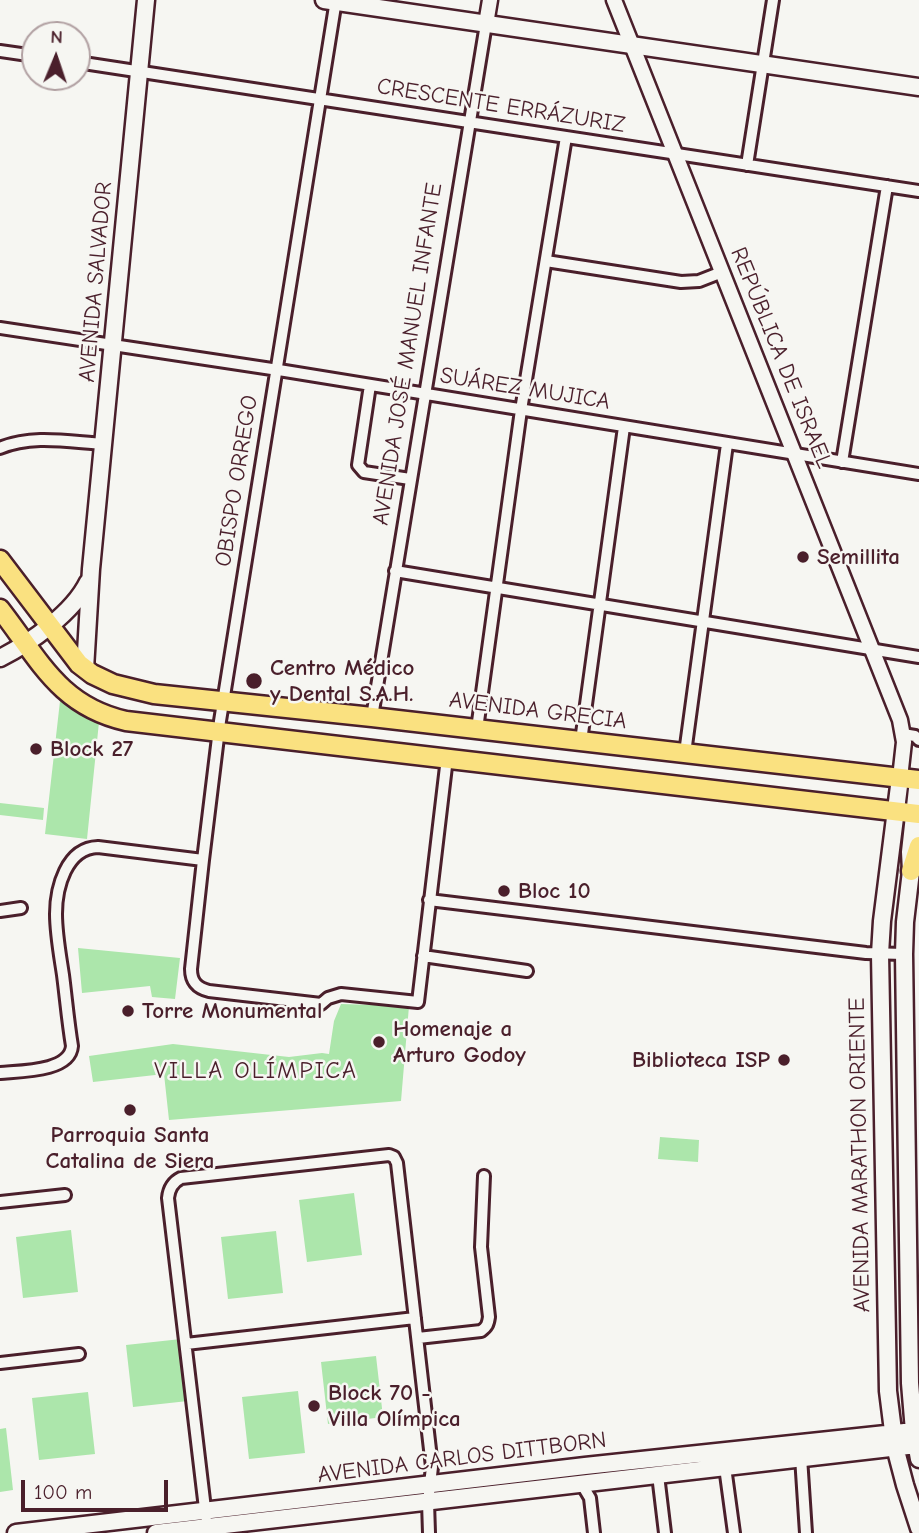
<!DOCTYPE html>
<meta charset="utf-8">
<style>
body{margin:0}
#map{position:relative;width:919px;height:1533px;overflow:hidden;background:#f6f6f2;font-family:"Comic Neue",sans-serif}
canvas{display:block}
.north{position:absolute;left:21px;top:21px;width:70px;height:70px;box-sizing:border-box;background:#f6f6f2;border:2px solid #b1a0a2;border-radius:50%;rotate:2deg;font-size:19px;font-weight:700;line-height:28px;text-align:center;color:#4a1f2b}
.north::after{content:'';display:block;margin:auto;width:24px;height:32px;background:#4a1f2b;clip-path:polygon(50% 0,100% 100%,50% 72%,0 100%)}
.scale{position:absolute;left:21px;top:1480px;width:147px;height:32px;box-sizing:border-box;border:4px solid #4a1f2b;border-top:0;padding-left:9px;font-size:21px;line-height:24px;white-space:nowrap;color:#4a1f2b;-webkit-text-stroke:5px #f6f6f2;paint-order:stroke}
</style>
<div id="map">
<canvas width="919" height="1533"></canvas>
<div class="north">N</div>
<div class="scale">100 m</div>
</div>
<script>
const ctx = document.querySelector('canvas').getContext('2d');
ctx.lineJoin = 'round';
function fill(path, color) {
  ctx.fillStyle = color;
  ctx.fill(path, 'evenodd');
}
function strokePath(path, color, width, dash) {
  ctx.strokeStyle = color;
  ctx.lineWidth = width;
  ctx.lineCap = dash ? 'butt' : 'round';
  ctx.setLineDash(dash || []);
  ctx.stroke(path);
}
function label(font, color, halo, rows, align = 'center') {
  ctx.font = font + ' "Comic Neue",sans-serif';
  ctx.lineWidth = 5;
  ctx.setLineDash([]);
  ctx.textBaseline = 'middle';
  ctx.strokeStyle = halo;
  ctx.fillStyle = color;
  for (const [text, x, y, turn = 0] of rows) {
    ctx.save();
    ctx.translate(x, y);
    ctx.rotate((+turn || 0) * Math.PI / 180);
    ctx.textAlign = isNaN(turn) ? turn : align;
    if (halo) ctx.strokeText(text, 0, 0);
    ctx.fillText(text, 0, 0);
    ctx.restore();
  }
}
const green = new Path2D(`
 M 60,701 L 99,722 L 87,839 L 45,834 Z
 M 0,803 L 44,808 L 43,820 L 0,815 Z
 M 78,948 L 180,958 L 175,999 L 152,997 L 150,986 L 82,993 Z
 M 341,1004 L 409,1006 L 401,1101 L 169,1120 L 164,1074 L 93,1082 L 89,1056 L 173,1044 L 289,1057 L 322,1053 L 329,1054 L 334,1021 Z
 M 660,1137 L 699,1140 L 698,1162 L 658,1159 Z
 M 354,1193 L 362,1255 L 307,1262 L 299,1200 Z
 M 71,1230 L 78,1292 L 23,1298 L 16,1237 Z
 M 276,1231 L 283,1293 L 228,1299 L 221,1237 Z
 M 181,1339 L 188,1401 L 133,1407 L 126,1345 Z
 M 376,1356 L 383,1417 L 328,1424 L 321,1362 Z
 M 298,1391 L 305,1453 L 249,1459 L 242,1397 Z
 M 88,1392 L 95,1454 L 39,1460 L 32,1398 Z
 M 6,1428 L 13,1490 L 0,1492 L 0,1429 Z`);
const minor = new Path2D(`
 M 336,0 L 220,721 L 203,860 L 191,969 C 191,982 197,988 209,991 L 321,1004 L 328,998 L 341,994 L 418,1002 L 447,758
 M 0,51 L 35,56
 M 77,62 L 919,191
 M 747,165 L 773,0
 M 546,261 L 681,282 L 699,281 L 722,272
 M 0,328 L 285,371 L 919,474
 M 370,385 L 358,465 L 364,472 L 410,479
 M 0,448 C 32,434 70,442 103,444
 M 842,462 L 887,186
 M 395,571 L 919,657
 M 372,717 L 486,24
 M 477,729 L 521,410 L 566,137
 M 903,734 L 915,736 L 919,740
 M 581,741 L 624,427
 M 685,753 L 727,444
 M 429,900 L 866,953 L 904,954
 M 0,911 L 21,908
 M 423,956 L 527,971
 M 0,1073 C 20,1071 70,1072 72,1046 C 68,1022 66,998 63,975 C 60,955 56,934 56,914 C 56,888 66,848 98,847 L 203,860
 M 0,1202 L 65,1195
 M 418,1338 L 481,1331 C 487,1327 488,1324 489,1317 L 481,1247 L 484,1176
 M 186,1344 L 415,1318
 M 0,1363 L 79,1354
 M 801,1457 L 806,1533
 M 725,1467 L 734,1533
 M 658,1475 L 665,1533
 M 581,1483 L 590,1498 L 594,1533
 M 206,1517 L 168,1198 C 169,1188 173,1182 181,1178 L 389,1155 L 394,1157 L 397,1163 L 432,1467 L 428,1502 L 429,1533`);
const tertiary = new Path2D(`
 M 614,0 L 900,720 L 904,742 L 900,778
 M 486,24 L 490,0`);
const secondary = new Path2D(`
 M 324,0 L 919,87
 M 0,658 C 30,643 73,613 88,582
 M 85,669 L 91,569 L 146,0
 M 900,778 L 882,921 L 880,954 L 888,1391 L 895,1447 L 905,1485 L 919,1528
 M 918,780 L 910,852 L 911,871 L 905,922 L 904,954 L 910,1383 L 914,1431 L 919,1459
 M 16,1533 L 585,1466 L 914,1431
 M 156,1533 L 916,1445`);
const primary = new Path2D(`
 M 0,560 L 79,664 L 92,674 L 113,684 L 154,694 L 372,717 L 919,780
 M 0,609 C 39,659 59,706 126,721 L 919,814
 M 911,871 L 919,846`);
const markers = [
 [803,557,7,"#4a1f2b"],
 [254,681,9,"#4a1f2b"],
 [36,749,7,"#4a1f2b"],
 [504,891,7,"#4a1f2b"],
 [128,1011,7,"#4a1f2b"],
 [379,1042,7,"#4a1f2b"],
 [784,1060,7,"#4a1f2b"],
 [130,1110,7,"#4a1f2b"],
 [314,1406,7,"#4a1f2b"]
];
const streetNames = [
 ["CRESCENTE ERRÁZURIZ",501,106,9],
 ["AVENIDA SALVADOR",96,282,-85],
 ["AVENIDA JOSÉ MANUEL INFANTE",408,354,-81],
 ["REPÚBLICA DE ISRAEL",781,358,68],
 ["SUÁREZ MUJICA",525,389,9],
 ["OBISPO ORREGO",237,481,-81],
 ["AVENIDA GRECIA",538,711,7],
 ["AVENIDA MARATHON ORIENTE",860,1155,-91],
 ["AVENIDA CARLOS DITTBORN",462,1458,-7]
];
const poiNames = [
 ["Semillita",817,557],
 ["Centro Médico",270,668],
 ["y Dental S.A.H.",270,694],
 ["Block 27",50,749],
 ["Bloc 10",518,891],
 ["Torre Monumental",142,1011],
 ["Homenaje a",393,1029],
 ["Arturo Godoy",393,1055],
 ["Biblioteca ISP",770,1060,"right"],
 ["Parroquia Santa",130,1135,"center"],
 ["Catalina de Siera",130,1161,"center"],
 ["Block 70 -",328,1393],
 ["Villa Olímpica",328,1419]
];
const neighbourhoodNames = [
 ["VILLA OLÍMPICA",256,1071]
];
fill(green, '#ace6ab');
strokePath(minor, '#4a1f2b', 16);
strokePath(tertiary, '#4a1f2b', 19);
strokePath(secondary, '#4a1f2b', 21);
strokePath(primary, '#4a1f2b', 23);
strokePath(minor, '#f6f6f2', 10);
strokePath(tertiary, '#f6f6f2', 14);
strokePath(secondary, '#f6f6f2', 16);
strokePath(primary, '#fae180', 18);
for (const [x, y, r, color] of markers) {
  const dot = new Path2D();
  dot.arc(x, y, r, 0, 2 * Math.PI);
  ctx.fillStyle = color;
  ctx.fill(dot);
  strokePath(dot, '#f6f6f2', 2.5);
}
label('23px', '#4a1f2b', '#f6f6f2', streetNames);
label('bold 23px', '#4a1f2b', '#f6f6f2', poiNames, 'left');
ctx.letterSpacing = '2px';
label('24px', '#4a1f2b', '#f6f6f2', neighbourhoodNames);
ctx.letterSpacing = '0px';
</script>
